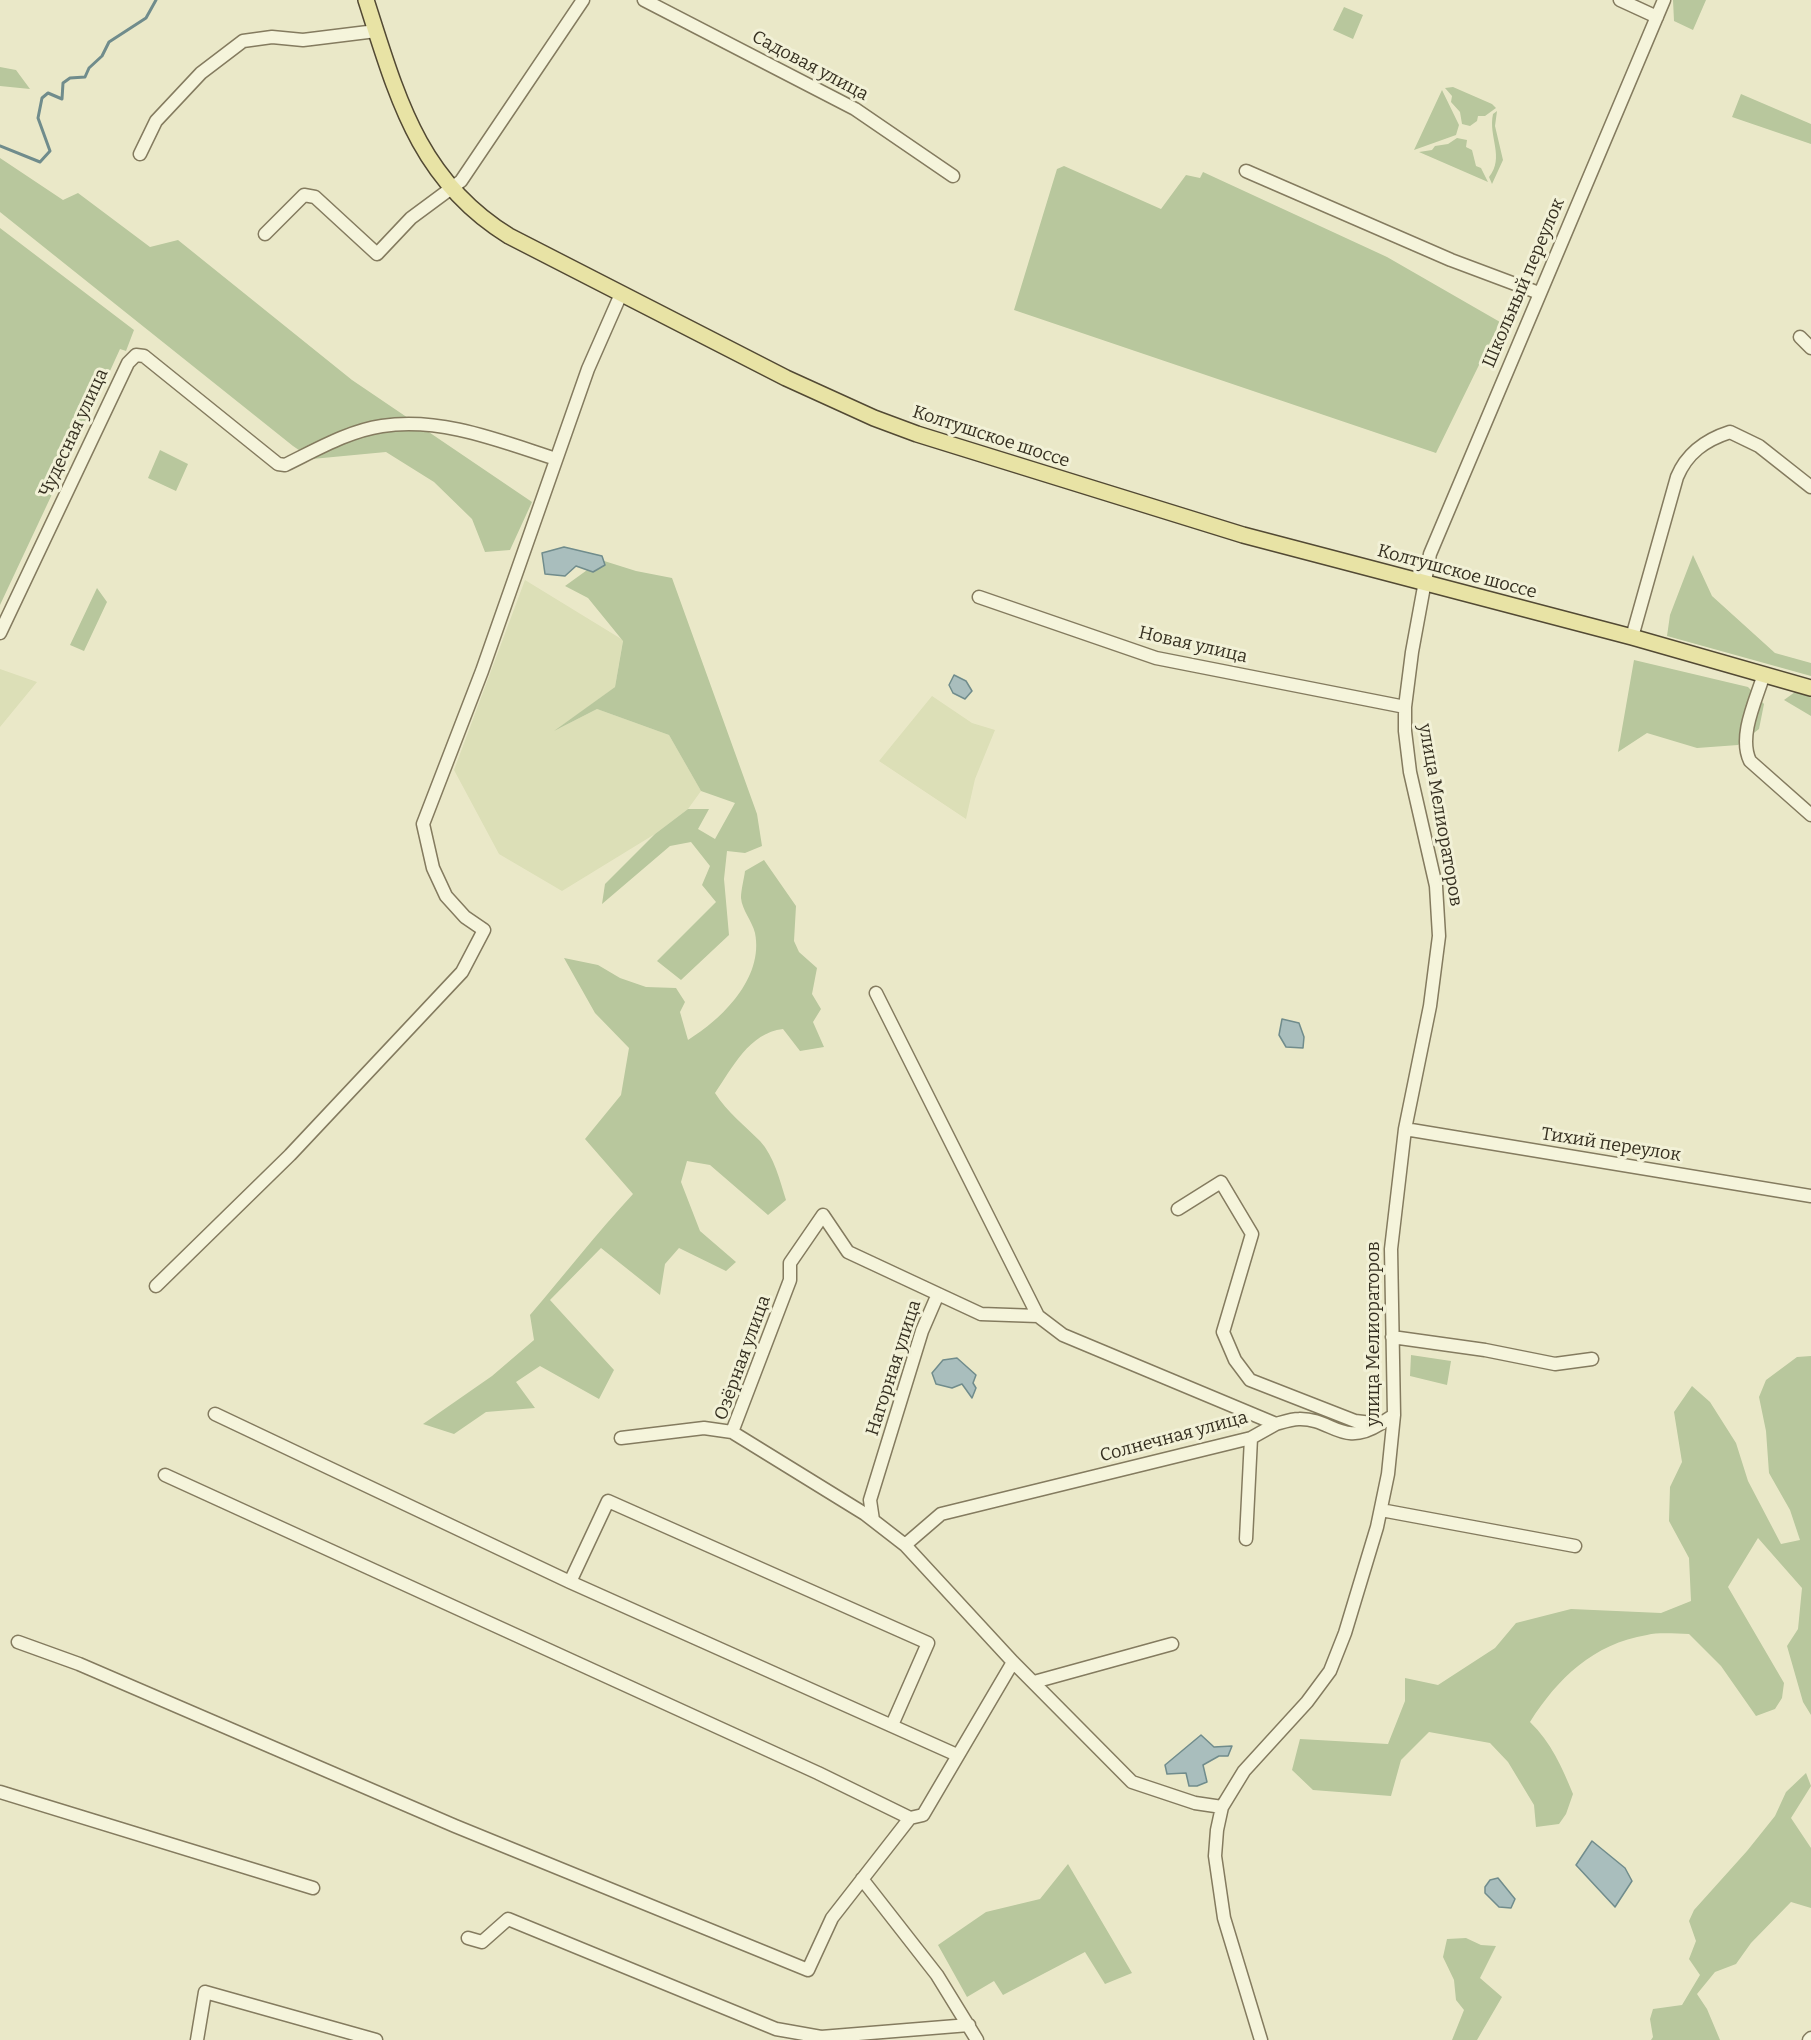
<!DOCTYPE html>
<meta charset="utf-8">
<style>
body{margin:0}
canvas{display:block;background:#eae8c8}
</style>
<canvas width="1811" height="2040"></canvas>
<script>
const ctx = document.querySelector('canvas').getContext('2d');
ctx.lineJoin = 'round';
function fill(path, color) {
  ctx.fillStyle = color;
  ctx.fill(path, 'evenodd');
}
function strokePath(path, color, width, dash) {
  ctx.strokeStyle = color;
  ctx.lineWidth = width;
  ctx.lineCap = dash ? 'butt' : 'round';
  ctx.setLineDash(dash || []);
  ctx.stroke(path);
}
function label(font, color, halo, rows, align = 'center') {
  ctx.font = font + ' Bitter,serif';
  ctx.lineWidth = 6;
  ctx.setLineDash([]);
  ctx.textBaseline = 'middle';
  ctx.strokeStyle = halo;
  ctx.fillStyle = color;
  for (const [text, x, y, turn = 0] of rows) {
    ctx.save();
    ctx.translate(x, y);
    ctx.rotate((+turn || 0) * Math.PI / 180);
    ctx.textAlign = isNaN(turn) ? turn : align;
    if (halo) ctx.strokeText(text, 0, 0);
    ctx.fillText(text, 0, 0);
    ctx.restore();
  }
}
const farmland = new Path2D(`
 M 525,580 L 623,640 L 615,687 L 558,729 L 597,709 L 669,735 L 701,791 L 688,809 L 655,834 L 562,891 L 499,854 L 454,770 Z
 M 0,669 L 37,682 L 0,727 Z
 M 932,696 L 972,723 L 995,730 L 975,779 L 966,819 L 879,761 Z`);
const green = new Path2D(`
 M 1673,0 L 1706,0 L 1693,30 L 1674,21 Z
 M 1344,7 L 1363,15 L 1353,39 L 1333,30 Z
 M 0,67 L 16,70 L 30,89 L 0,86 Z
 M 1453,87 L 1492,104 L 1496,108 L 1485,116 L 1478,116 L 1477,121 L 1470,126 L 1462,124 L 1460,112 L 1451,102 L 1452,96 L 1445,88 Z
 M 1442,90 L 1459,125 L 1456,135 L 1414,150 Z
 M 1741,94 L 1811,124 L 1811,144 L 1732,117 Z
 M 1497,111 L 1495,126 L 1503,160 L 1492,184 L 1489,177 C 1505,157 1488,137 1493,114 Z
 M 1457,138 L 1467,140 L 1466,147 L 1472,150 L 1476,166 L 1481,168 L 1488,182 L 1419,152 L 1432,150 L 1435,146 L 1448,144 Z
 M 0,158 L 63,200 L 78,193 L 150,247 L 178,240 L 352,380 L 532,502 L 510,550 L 485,552 L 472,519 L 434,482 L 386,452 L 312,459 L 293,446 L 0,212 Z
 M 1064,166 L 1161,209 L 1186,175 L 1200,178 L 1203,172 L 1387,257 L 1500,322 L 1436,453 L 1014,310 L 1057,169 Z
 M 0,228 L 134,330 L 126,351 L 120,349 L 74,450 L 69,448 L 65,455 L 69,458 L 0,605 Z
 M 160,450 L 188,464 L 176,491 L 148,478 Z
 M 1693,555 L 1712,596 L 1775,653 L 1811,663 L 1811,676 L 1667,636 L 1670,615 Z
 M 601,560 L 636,571 L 672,578 L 757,814 L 762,846 L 745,853 L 727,851 L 724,879 L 729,935 L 681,980 L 657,961 L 716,902 L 702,885 L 710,866 L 691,842 L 670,846 L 602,904 L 605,884 L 655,834 L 688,809 L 709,809 L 698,829 L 715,839 L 735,803 L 701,791 L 669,735 L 597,709 L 554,731 L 615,687 L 623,641 L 588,598 L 565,586 Z
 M 97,588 L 107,602 L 84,651 L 70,645 Z
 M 1634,660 L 1748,687 L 1764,704 L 1759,729 L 1738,745 L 1697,748 L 1647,733 L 1618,752 Z
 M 1795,692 L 1811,697 L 1811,716 L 1784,700 Z
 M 764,860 L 796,906 L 794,941 L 799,952 L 817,968 L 812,994 L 821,1009 L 813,1022 L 824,1047 L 800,1051 L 783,1029 C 749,1033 733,1067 715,1093 C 728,1113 744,1125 760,1141 C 774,1156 780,1181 786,1200 L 768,1215 L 710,1165 L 687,1161 L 681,1182 L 700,1231 L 736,1262 L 726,1271 L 679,1248 L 665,1264 L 660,1295 L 601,1248 L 550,1300 L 614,1370 L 599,1399 L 540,1366 L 516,1382 L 535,1408 L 486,1412 L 454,1434 L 423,1424 L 492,1376 L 534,1340 L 530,1315 C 565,1274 597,1233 633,1194 L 585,1139 L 621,1095 L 629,1048 L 595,1013 L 564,958 L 598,965 L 620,978 L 646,987 L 676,988 L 685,1002 L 680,1012 L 688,1040 C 722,1019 764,978 755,933 C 752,921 742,910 741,898 C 741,890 744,879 745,871 Z
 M 1411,1355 L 1451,1361 L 1447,1385 L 1410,1376 Z
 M 1811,1356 L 1811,1715 L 1803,1702 L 1787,1646 L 1798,1629 L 1802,1588 L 1758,1538 L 1728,1587 L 1784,1683 L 1782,1698 L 1775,1709 L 1756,1716 L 1721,1666 L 1689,1634 C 1676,1634 1660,1632 1647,1635 C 1593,1644 1558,1678 1530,1722 C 1551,1742 1562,1767 1573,1794 L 1566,1814 L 1559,1824 L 1536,1827 L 1534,1805 L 1508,1762 L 1490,1743 L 1429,1732 L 1401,1760 L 1391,1796 L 1313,1790 L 1292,1770 L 1300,1739 L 1388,1744 L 1405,1701 L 1405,1678 L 1438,1685 L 1495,1648 L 1516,1623 L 1571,1609 L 1661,1613 L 1691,1601 L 1689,1558 L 1669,1521 L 1670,1487 L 1682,1462 L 1674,1412 L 1692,1386 L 1710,1402 L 1736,1443 L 1748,1481 L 1781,1544 L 1800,1540 L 1790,1510 L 1769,1473 L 1766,1431 L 1759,1397 L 1766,1380 L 1797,1357 Z
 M 1806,1773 L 1811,1786 L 1791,1818 L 1811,1848 L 1811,1908 L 1791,1902 L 1751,1943 L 1736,1964 L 1715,1972 L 1697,1994 L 1707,2009 L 1720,2040 L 1651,2040 L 1653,2037 L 1650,2019 L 1653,2009 L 1682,2005 L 1700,1975 L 1689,1959 L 1696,1941 L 1689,1921 L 1694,1910 L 1747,1851 L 1775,1816 L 1786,1792 Z
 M 1068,1864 L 1132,1973 L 1105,1984 L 1085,1952 L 1003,1995 L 994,1981 L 967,1997 L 938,1945 L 986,1912 L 1040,1899 Z
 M 1466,1938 L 1481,1945 L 1496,1946 L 1480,1978 L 1502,1997 L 1477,2040 L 1452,2040 L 1464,2010 L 1456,2000 L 1454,1980 L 1443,1957 L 1447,1939 Z`);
const water = new Path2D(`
 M 564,547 L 602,556 L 605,565 L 593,572 L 576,566 L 565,576 L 545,574 L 542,553 Z
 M 954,675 L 966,681 L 972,691 L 965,699 L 953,693 L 949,685 Z
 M 1282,1019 L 1299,1023 L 1304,1037 L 1303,1048 L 1286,1047 L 1279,1035 Z
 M 957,1358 L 976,1375 L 973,1383 L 976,1388 L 972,1398 L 962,1384 L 952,1388 L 936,1384 L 932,1373 L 943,1360 Z
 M 1201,1735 L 1214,1747 L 1232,1746 L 1228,1756 L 1219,1756 L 1203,1765 L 1207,1782 L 1197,1786 L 1189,1786 L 1186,1773 L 1167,1774 L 1165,1765 Z
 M 1592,1841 L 1625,1868 L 1632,1881 L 1615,1907 L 1576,1865 Z
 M 1498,1878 L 1515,1899 L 1511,1908 L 1499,1907 L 1485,1893 L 1485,1887 L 1490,1880 Z`);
const stream = new Path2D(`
 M 0,146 L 40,162 L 50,151 L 38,118 L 42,98 L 48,93 L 62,99 L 63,83 L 70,78 L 85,77 L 89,68 L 102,56 L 109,42 L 146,18 L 156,0`);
const minor = new Path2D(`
 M 644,0 L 855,109 L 953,176
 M 1620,0 L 1657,17
 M 140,154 L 156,121 L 201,73 L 243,41 L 272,37 L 303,40 L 376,31
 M 1246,171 L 1451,260 L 1539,293
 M 265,234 L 304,195 L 315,197 L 377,254 L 411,218 L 461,181 L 583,0
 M 1800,337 L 1811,348
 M 979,597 L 1156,658 L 1405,707
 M 0,633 L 128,363 L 136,355 L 144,356 L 278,464 L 285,465 C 316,450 348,431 382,426 C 442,417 500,441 556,459
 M 1632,637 L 1677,477 C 1687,453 1705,440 1730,432 L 1759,446 L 1811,487
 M 1764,674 C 1756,700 1738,736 1750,761 L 1811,815
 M 876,993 L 1038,1316 L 1063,1335 L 1276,1424 L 1251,1438 L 941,1514 L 905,1545
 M 1405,1129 L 1811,1196
 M 1178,1209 L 1221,1182 L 1252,1234 L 1223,1332 L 1235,1360 L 1250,1380 L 1355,1421 L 1380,1424 L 1394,1415
 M 156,1286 L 290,1155 L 462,972 L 484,930 L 465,917 L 446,896 L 433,868 L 423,824 L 482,671 L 588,369 L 621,294
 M 938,1294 L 848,1252 L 823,1215 L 790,1263 L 790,1280 L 732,1432 L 865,1514 L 905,1545 L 1013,1662 L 1132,1782 L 1195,1803 L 1222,1807
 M 1392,1337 L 1485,1350 L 1555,1364 L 1592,1359
 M 215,1414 L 570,1582 L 957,1755
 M 1276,1424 C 1283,1422 1292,1419 1299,1419 C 1332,1418 1342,1448 1380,1424
 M 621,1438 L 704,1428 L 732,1432
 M 165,1475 L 818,1773 L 910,1818
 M 1381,1510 L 1575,1546
 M 873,1520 L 870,1500 L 922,1331 L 938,1294 L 981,1314 L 1038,1316
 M 1246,1539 L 1251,1438
 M 570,1582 L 608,1501 L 928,1643 L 892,1725
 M 18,1642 L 79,1664 L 455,1826 L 808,1970 L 832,1918 L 910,1818 L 923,1815 L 1013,1662
 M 1034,1682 L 1172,1644
 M 0,1792 L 313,1888
 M 862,1879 L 937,1975 L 977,2040
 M 468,1938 L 482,1942 L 508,1919 L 776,2029 L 821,2037 L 969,2025
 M 197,2040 L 205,1992 L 376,2040
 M 1261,2040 L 1224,1918 L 1215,1856 L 1217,1830 L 1222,1807 L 1244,1771 L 1307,1702 L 1330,1671 L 1345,1633 L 1377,1527 L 1388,1474 L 1394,1415 L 1391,1249 L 1405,1129 L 1430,1006 L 1439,936 L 1436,886 L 1410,772 L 1405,731 L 1405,707 L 1412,652 L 1430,554 L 1664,0
 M 1809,2040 L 1811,2038`);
const major = new Path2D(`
 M 366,0 C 397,96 418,180 509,236 L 786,378 L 874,418 L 917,434 L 1243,535 L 1632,637 L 1811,688`);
const streetNames = [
 ["Садовая улица",810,66,28],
 ["Школьный переулок",1524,283,-67],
 ["Чудесная улица",74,433,-65],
 ["Колтушское шоссе",991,437,18],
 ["Колтушское шоссе",1457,572,15],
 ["Новая улица",1193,645,13],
 ["улица Мелиораторов",1440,815,80],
 ["Тихий переулок",1611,1145,9],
 ["улица Мелиораторов",1374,1334,-90],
 ["Озёрная улица",743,1358,-70],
 ["Нагорная улица",894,1368,-72],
 ["Солнечная улица",1174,1437,-15]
];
fill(farmland, '#dcdfb7');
fill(green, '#b8c79d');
fill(water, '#a9bebd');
strokePath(water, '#708c8c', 1.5);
strokePath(stream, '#708c8c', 3);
strokePath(minor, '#847b5f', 15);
strokePath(major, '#524933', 18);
strokePath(minor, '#f5f4db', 12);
strokePath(major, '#e8e3a5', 15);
label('18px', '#363021', '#f2f1d7', streetNames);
</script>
